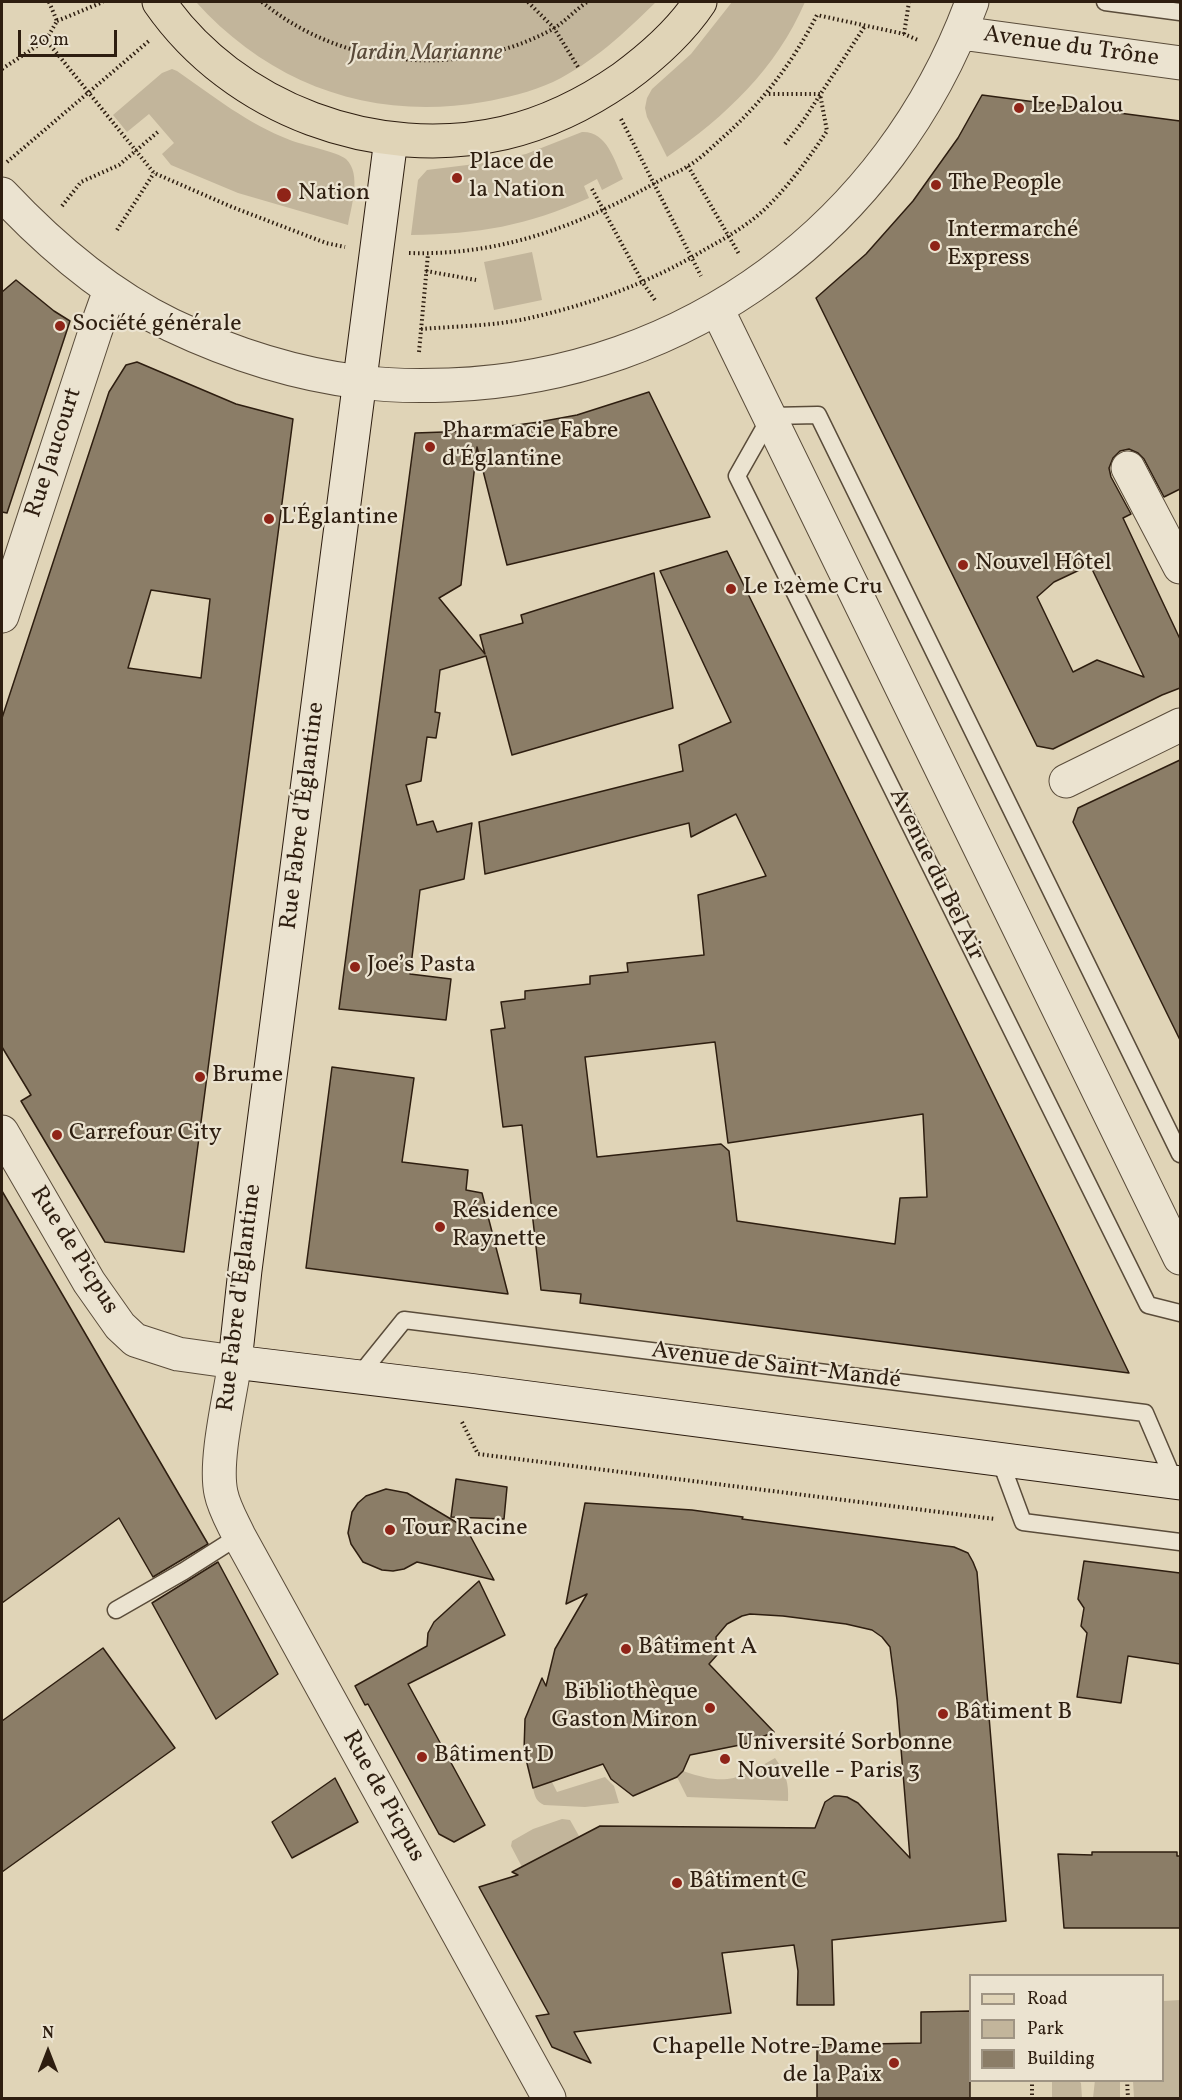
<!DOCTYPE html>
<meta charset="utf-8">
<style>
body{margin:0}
#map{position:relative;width:1182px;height:2100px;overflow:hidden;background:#e0d4b7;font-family:Vollkorn,serif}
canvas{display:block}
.frame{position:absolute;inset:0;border:3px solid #2e1e10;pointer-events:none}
.legend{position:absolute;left:969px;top:1974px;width:195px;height:108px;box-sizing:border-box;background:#ebe3d0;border:2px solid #9f9483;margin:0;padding:8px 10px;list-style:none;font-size:18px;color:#2e1e10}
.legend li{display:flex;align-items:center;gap:12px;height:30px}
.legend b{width:30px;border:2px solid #9f9483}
.north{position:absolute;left:18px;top:2022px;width:60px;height:60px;-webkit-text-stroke:4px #ebe3d0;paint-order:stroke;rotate:0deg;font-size:16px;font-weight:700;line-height:24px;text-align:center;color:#2e1e10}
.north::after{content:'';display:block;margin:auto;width:21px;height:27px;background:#2e1e10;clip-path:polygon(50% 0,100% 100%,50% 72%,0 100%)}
.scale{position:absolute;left:18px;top:30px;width:99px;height:27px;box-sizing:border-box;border:3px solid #2e1e10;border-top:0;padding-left:8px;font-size:18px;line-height:21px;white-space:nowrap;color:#2e1e10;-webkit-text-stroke:4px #ebe3d0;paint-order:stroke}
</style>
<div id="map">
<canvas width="1182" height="2100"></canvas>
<div class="frame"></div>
<ul class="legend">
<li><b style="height:8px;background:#e0d4b7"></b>Road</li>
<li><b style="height:16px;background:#c2b59b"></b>Park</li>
<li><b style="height:16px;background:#8b7d67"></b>Building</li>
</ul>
<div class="north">N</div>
<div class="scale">20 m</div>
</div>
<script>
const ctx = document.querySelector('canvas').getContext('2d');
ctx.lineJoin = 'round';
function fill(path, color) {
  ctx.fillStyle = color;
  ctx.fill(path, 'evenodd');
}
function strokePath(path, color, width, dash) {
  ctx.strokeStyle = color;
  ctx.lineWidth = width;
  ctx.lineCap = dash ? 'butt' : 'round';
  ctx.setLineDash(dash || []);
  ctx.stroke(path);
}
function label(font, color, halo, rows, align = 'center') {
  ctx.font = font + ' Vollkorn,serif';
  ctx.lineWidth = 4.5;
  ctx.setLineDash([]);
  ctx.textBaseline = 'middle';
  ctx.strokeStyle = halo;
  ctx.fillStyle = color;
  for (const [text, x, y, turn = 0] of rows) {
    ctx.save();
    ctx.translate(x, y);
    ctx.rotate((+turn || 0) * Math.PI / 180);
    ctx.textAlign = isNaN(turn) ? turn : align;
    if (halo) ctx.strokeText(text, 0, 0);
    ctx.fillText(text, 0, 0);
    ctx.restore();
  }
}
const green = new Path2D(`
 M 196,2 L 656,2 C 624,33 594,62 553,82 C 531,92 506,98 483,102 C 372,121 271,85 196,2 Z
 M 732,2 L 805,2 C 776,69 726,116 667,157 L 647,117 L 645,108 L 647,98 L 652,89 L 691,54 Z
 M 172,69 L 177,71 C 213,96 248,124 290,140 C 302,145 338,152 346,159 C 362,174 351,207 348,225 L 238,193 L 171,165 L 162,154 L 174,143 L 149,114 L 127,132 L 113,115 L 162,73 Z
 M 582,132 C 607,131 614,160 623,179 L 602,190 L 597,179 L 584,186 L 589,198 C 526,226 479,234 411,235 L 418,180 L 427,170 L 483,163 L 526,154 Z
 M 532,252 L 542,300 L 494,310 L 484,262 Z
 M 775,1758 C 786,1773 789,1783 788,1801 L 687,1797 L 677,1777 L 683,1771 C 726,1786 738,1780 775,1758 Z
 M 605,1777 L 614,1786 L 619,1803 L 585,1807 L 544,1805 C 536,1801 535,1797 533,1788 L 552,1782 L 557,1792 Z
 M 562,1819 L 570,1820 L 579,1836 L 522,1867 L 511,1846 L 512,1841 L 533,1829 Z
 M 1180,2000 L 1180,2098 L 1134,2098 L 1133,2081 L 1162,2080 L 1163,2001 Z
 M 1095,2080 L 1120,2081 L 1120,2098 L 1093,2098 Z
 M 1052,2081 L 1079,2081 L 1081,2083 L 1082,2098 L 1052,2098 Z`);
const building = new Path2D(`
 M 982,95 L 1180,121 L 1180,489 L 1164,497 L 1144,459 L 1138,453 L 1129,449 L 1120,451 L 1113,458 L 1109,468 L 1111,477 L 1131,514 L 1123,518 L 1180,639 L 1180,688 L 1162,695 L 1053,749 L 1037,746 L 816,298 L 866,254 L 913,201 L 958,138 ZM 1090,565 L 1144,677 L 1097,660 L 1073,672 L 1037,597 L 1054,582 Z
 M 16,280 L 54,311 L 70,321 L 7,513 L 2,512 L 2,292 Z
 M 137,362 L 236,404 L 293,419 L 184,1252 L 105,1242 L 21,1101 L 31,1095 L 2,1047 L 2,718 L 109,392 L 126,365 ZM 151,590 L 210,599 L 201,678 L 128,668 Z
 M 649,392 L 710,517 L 507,565 L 477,447 L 461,585 L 439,598 L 485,654 L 480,635 L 523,623 L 521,615 L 654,573 L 673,708 L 512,755 L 486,656 L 440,670 L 435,712 L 440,713 L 436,738 L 427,737 L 421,781 L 406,785 L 417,825 L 433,821 L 437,832 L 472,823 L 464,879 L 420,890 L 410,974 L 451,979 L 446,1020 L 339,1009 L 415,433 L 473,431 L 539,422 L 577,415 Z
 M 727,551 L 1055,1220 L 1129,1373 L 580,1303 L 581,1294 L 541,1290 L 522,1125 L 503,1127 L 491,1030 L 505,1028 L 501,1002 L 525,999 L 525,991 L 590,984 L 590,976 L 628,972 L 627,963 L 704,955 L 698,895 L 766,876 L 736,814 L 691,837 L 689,823 L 485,874 L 479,822 L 683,771 L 679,745 L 731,722 L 660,571 ZM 715,1042 L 728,1143 L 923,1114 L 927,1197 L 900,1198 L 895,1244 L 737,1221 L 729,1151 L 721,1144 L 597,1157 L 585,1057 Z
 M 1180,760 L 1180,1040 L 1073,822 L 1078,808 Z
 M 332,1067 L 414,1078 L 402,1162 L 468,1170 L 466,1190 L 482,1193 L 508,1294 L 306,1268 Z
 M 2,1191 L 208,1544 L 153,1577 L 119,1518 L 2,1603 Z
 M 456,1479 L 507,1487 L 504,1519 L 451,1517 Z
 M 386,1489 L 407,1493 L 466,1528 L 494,1580 L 417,1562 L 404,1569 L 393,1571 L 382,1570 L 363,1562 L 351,1544 L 348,1533 L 352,1512 L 358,1503 L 366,1496 Z
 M 585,1503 L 692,1510 L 743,1517 L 742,1519 L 954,1547 L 968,1553 L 973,1562 L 977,1572 L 1006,1921 L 832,1940 L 834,2005 L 797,2005 L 798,1971 L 794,1945 L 722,1953 L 731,2013 L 574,2032 L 591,2063 L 552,2047 L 536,2016 L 549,2014 L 479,1887 L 518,1875 L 512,1872 L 600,1826 L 815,1828 L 825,1802 L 834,1796 L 839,1796 L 847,1797 L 858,1803 L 910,1858 L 897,1700 L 890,1647 L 882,1637 L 872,1630 L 846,1624 L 783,1616 L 750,1614 L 742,1616 L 727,1624 L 716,1637 L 717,1655 L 709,1664 L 774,1732 L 745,1744 L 690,1755 L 683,1771 L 677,1777 L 633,1796 L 611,1779 L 603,1764 L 533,1788 L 524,1751 L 525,1719 L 542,1678 L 546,1686 L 555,1649 L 587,1594 L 566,1604 Z
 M 1084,1561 L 1180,1573 L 1180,1664 L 1128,1656 L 1121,1703 L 1077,1697 L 1087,1633 L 1081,1626 L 1084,1608 L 1078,1599 Z
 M 218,1562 L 278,1674 L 216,1719 L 152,1603 Z
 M 479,1581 L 505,1635 L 408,1684 L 485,1825 L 454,1842 L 439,1834 L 368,1704 L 365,1705 L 355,1686 L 427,1646 L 428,1633 L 434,1622 Z
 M 103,1648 L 175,1748 L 2,1872 L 2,1721 Z
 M 335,1778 L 358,1822 L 292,1858 L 272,1822 Z
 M 1092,1852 L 1177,1852 L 1177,1856 L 1180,1856 L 1180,1928 L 1064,1928 L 1058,1854 L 1092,1855 Z
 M 970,2011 L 970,2098 L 817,2098 L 817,2045 L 921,2043 L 921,2012 Z`);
const path = new Path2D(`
 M 49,2 L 57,21 L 46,40 L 154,173 L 232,207 L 326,243 L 345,247
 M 262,2 C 342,68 459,79 551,30 C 564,23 575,10 587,2
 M 528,2 L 554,28 L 578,67
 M 57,21 L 103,2
 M 904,34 L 909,2
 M 2,69 L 46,40
 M 621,119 L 701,276
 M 785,144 L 803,121 L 865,26
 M 7,162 L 150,40
 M 688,166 L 739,254
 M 592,189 L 643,283 L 655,300
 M 62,206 L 81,182 L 119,165 L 159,131
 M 117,230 L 154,173
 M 409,253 C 504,256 583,224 664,178 C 672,174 681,171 688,166 C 699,160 710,149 720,140 C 761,104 792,64 817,15 L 904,34 L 918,40
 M 426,271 L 476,280
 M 421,329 C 458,326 498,326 534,317 C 594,303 651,282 704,250 C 726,238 750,224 768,206 C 791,183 809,158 827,131 L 820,94 L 767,94
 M 419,352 L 428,254
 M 462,1422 L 478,1454 L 995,1519
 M 1032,2080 L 1032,2098
 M 1127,2080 L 1128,2098`);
const lane = new Path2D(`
 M 1105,2 L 1180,12
 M 1180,1154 L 818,415 L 771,416 L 737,476 L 1148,1305 L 1180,1313
 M 358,1377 L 404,1320 L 1145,1413 L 1175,1483
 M 1000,1460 L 1023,1522 L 1180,1542
 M 116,1610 L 184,1571 L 239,1536`);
const street = new Path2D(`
 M 961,33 L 1180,63
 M 2,194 C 50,245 107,294 171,325 C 230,353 295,374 360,382 C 389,386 419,386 449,385 C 688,376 890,225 972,2
 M 717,309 L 1180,1258
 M 1128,468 L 1180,567
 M 2,616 L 95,332 L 110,290
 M 1066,781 L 1180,725
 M 2,1132 L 89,1282 L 120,1326 L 135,1340 L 178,1354 L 235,1362 C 230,1396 214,1461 221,1493 C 224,1508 233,1523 239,1536 L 549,2098`);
const secondary = new Path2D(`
 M 391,139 L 245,1270 L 235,1362 L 468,1390 L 1180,1483`);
const primary = new Path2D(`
 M 159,2 C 234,110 377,162 504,133 C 547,123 587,103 623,78 C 653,56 680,32 700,2`);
const markers = [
 [1019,108,6,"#8f2418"],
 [457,178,6,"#8f2418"],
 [936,185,6,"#8f2418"],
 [284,195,8,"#8f2418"],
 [935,246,6,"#8f2418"],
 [60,326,6,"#8f2418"],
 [430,447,6,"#8f2418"],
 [269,519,6,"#8f2418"],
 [963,565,6,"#8f2418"],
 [731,589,6,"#8f2418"],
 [355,967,6,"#8f2418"],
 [200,1077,6,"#8f2418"],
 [57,1135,6,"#8f2418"],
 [440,1227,6,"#8f2418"],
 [390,1530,6,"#8f2418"],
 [626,1649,6,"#8f2418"],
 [710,1708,6,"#8f2418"],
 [943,1714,6,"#8f2418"],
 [422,1757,6,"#8f2418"],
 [725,1759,6,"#8f2418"],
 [677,1883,6,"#8f2418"],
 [894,2063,6,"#8f2418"]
];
const streetNames = [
 ["Avenue du Trône",1071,48,8],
 ["Rue Jaucourt",55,453,-72],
 ["Rue Fabre d'Églantine",304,816,-83],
 ["Avenue du Bel Air",935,875,64],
 ["Rue de Picpus",73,1251,58],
 ["Rue Fabre d'Églantine",241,1298,-83],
 ["Avenue de Saint-Mandé",776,1367,7],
 ["Rue de Picpus",382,1797,61]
];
const parkNames = [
 ["Jardin Marianne",426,55]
];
const poiNames = [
 ["Le Dalou",1031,108],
 ["Place de",469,164],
 ["la Nation",469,192],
 ["The People",948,185],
 ["Nation",298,195],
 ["Intermarché",947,232],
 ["Express",947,260],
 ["Société générale",72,326],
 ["Pharmacie Fabre",442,433],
 ["d'Églantine",442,461],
 ["L'Églantine",281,519],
 ["Nouvel Hôtel",975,565],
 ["Le 12ème Cru",743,589],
 ["Joe’s Pasta",367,967],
 ["Brume",212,1077],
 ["Carrefour City",69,1135],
 ["Résidence",452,1213],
 ["Raynette",452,1241],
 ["Tour Racine",402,1530],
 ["Bâtiment A",638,1649],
 ["Bibliothèque",698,1694,"right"],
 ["Gaston Miron",698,1722,"right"],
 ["Bâtiment B",955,1714],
 ["Université Sorbonne",737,1745],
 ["Nouvelle - Paris 3",737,1773],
 ["Bâtiment D",434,1757],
 ["Bâtiment C",689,1883],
 ["Chapelle Notre-Dame",882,2049,"right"],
 ["de la Paix",882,2077,"right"]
];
fill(green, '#c2b59b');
fill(building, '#8b7d67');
strokePath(building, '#2e1e10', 1.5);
strokePath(lane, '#5a4c3a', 19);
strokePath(street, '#5a4c3a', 35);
strokePath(secondary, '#2e1e10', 35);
strokePath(primary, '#2e1e10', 35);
strokePath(path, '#2e1e10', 4, [1.5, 3]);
strokePath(lane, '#ebe3d0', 16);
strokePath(street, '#ebe3d0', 33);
strokePath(secondary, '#ebe3d0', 33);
strokePath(primary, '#e0d4b7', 33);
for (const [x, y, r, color] of markers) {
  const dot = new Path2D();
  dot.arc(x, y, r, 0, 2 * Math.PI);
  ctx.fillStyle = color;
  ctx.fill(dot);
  strokePath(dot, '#ebe3d0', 2);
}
label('24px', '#2e1e10', '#ebe3d0', streetNames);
label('italic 24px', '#5a4b3a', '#ebe3d0', parkNames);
label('24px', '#2e1e10', '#ebe3d0', poiNames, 'left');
</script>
